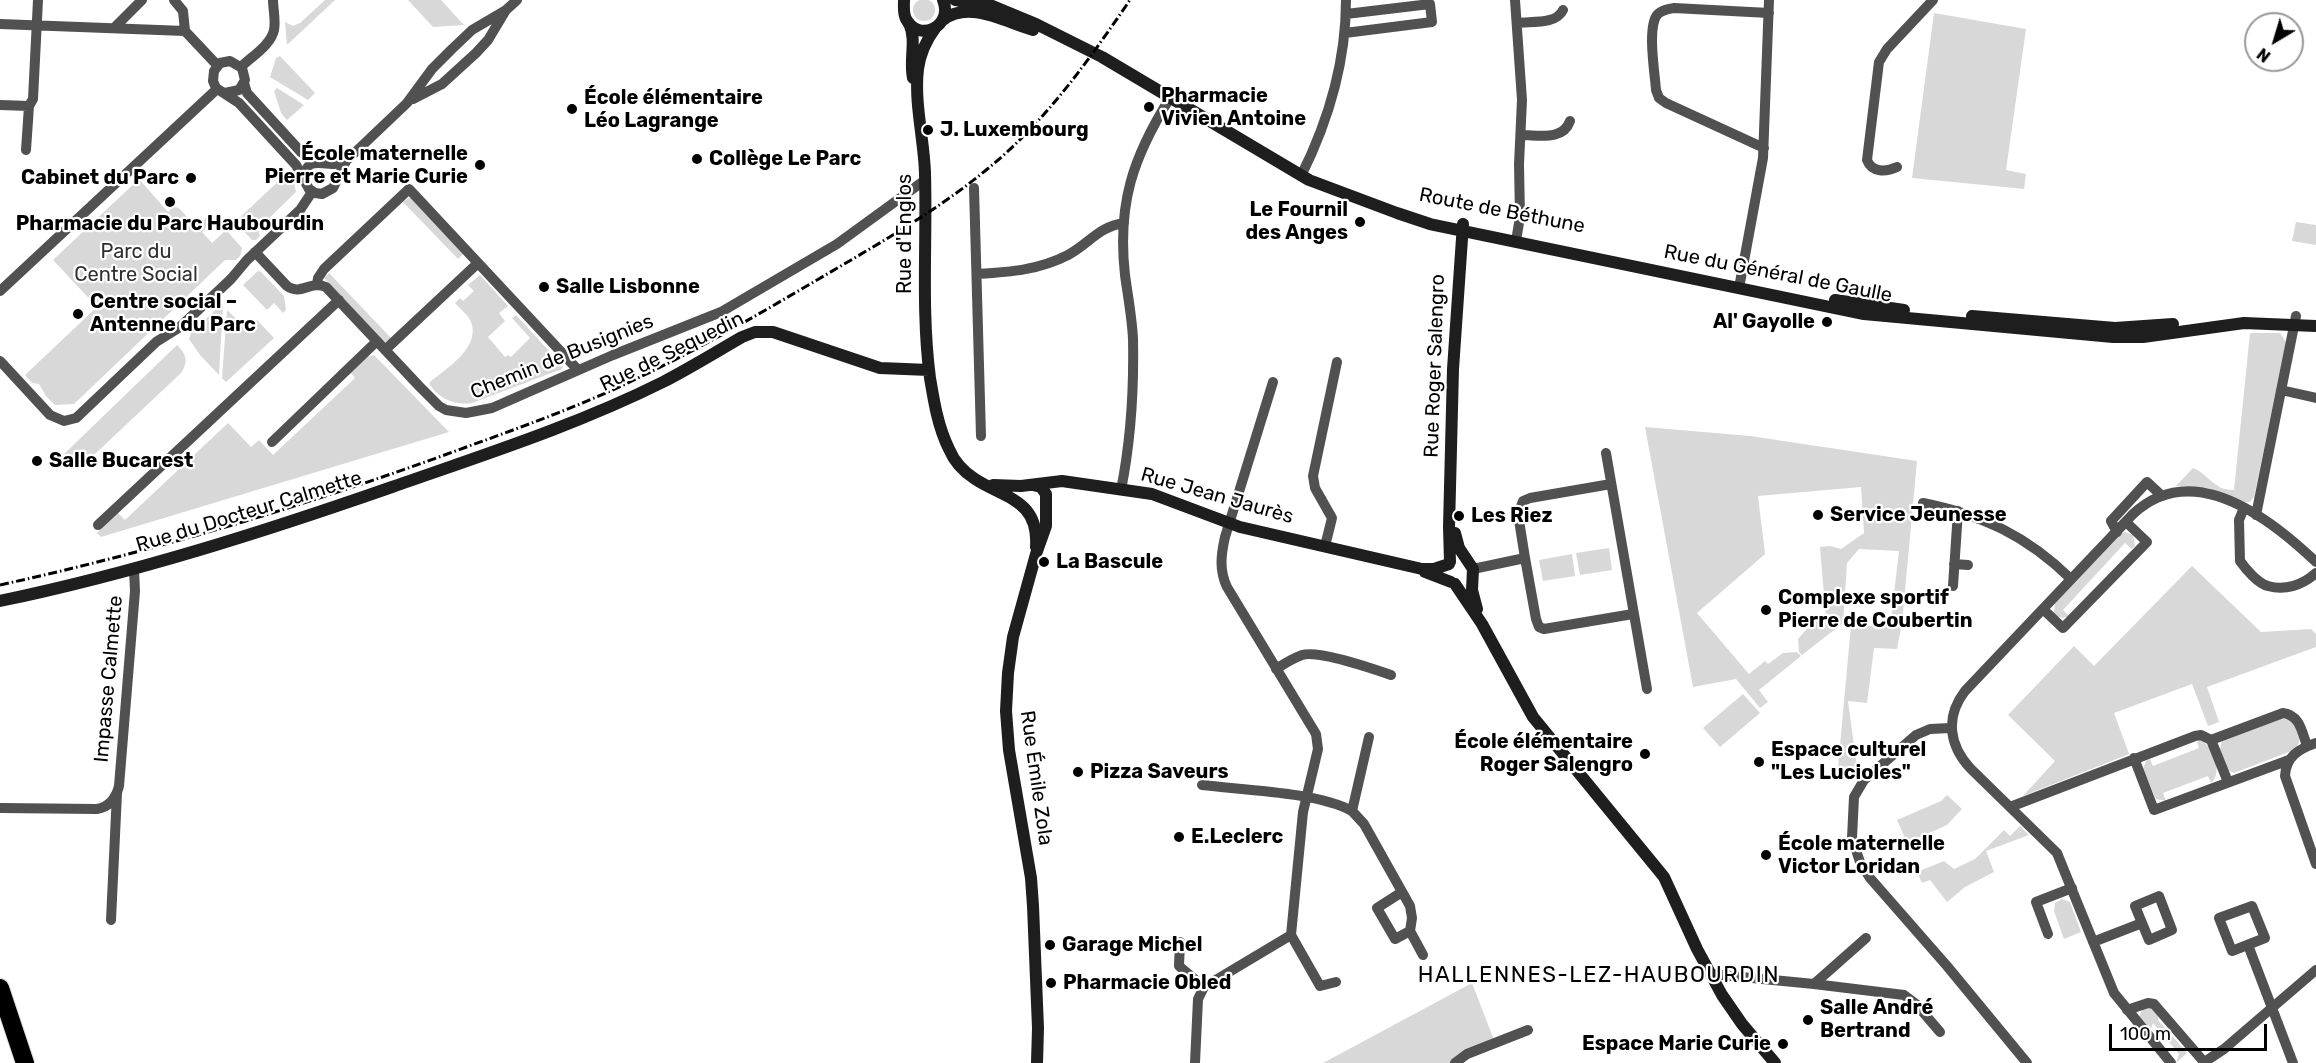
<!DOCTYPE html>
<meta charset="utf-8">
<style>
body{margin:0}
#map{position:relative;width:2316px;height:1063px;overflow:hidden;background:#fff;font-family:Rubik,sans-serif}
canvas{display:block}
.north{position:absolute;left:2244px;top:12px;width:60px;height:60px;box-sizing:border-box;background:#fff;border:2px solid #999;border-radius:50%;rotate:218deg;font-size:16px;font-weight:700;line-height:24px;text-align:center;color:#000}
.north::after{content:'';display:block;margin:auto;width:21px;height:27px;background:#000;clip-path:polygon(50% 0,100% 100%,50% 72%,0 100%)}
.scale{position:absolute;left:2109px;top:1024px;width:158px;height:27px;box-sizing:border-box;border:3px solid #000;border-top:0;padding-left:8px;font-size:18px;line-height:21px;white-space:nowrap;color:#000;-webkit-text-stroke:4px #fff;paint-order:stroke}
</style>
<div id="map">
<canvas width="2316" height="1063"></canvas>
<div class="north">N</div>
<div class="scale">100 m</div>
</div>
<script>
const ctx = document.querySelector('canvas').getContext('2d');
ctx.lineJoin = 'round';
function fill(path, color) {
  ctx.fillStyle = color;
  ctx.fill(path, 'evenodd');
}
function strokePath(path, color, width, dash) {
  ctx.strokeStyle = color;
  ctx.lineWidth = width;
  ctx.lineCap = dash ? 'butt' : 'round';
  ctx.setLineDash(dash || []);
  ctx.stroke(path);
}
function label(font, color, halo, rows, align = 'center') {
  ctx.font = font + ' Rubik,sans-serif';
  ctx.lineWidth = 4.5;
  ctx.setLineDash([]);
  ctx.textBaseline = 'middle';
  ctx.strokeStyle = halo;
  ctx.fillStyle = color;
  for (const [text, x, y, turn = 0] of rows) {
    ctx.save();
    ctx.translate(x, y);
    ctx.rotate((+turn || 0) * Math.PI / 180);
    ctx.textAlign = isNaN(turn) ? turn : align;
    if (halo) ctx.strokeText(text, 0, 0);
    ctx.fillText(text, 0, 0);
    ctx.restore();
  }
}
const green = new Path2D(`
 M913 10a11 11 0 1 1 22 0a11 11 0 1 1-22 0Z
 M 325,0 L 335,0 L 287,45 L 285,22 L 293,26 L 300,23 Z
 M 408,0 L 441,0 L 464,25 L 433,27 Z
 M 1934,13 L 2026,29 L 2006,170 L 2026,174 L 2024,189 L 1912,178 Z
 M 280,56 L 315,93 L 308,100 L 270,77 L 276,58 Z
 M 277,88 L 304,105 L 287,120 L 281,113 L 274,91 Z
 M 289,174 L 293,178 L 296,192 L 258,229 L 260,236 L 256,240 L 252,240 L 235,222 L 284,176 Z
 M 139,179 L 168,212 L 174,206 L 180,209 L 196,227 L 211,213 L 216,218 L 202,232 L 212,243 L 226,230 L 242,248 L 240,256 L 236,260 L 225,260 L 74,404 L 55,405 L 46,396 L 39,384 L 32,383 L 25,375 L 97,307 L 53,260 Z
 M 410,197 L 463,254 L 458,259 L 403,202 Z
 M 2296,222 L 2316,225 L 2316,245 L 2292,241 Z
 M 258,271 L 261,272 L 284,296 L 286,310 L 283,313 L 274,303 L 267,310 L 243,285 Z
 M 329,273 L 391,338 L 385,342 L 383,341 L 324,278 Z
 M 480,275 L 508,306 L 499,313 L 505,321 L 488,337 L 505,357 L 508,355 L 511,357 L 530,338 L 512,318 L 516,315 L 563,366 L 562,369 L 472,403 C 455,406 437,398 429,383 C 445,369 478,350 472,325 C 470,316 461,310 455,303 L 460,298 L 463,301 L 474,291 L 468,285 Z
 M 223,303 L 219,375 L 200,355 L 189,339 L 191,333 Z
 M 227,310 L 247,329 L 257,320 L 274,338 L 226,382 L 222,378 Z
 M 2250,333 L 2280,333 L 2286,342 L 2254,497 L 2250,502 L 2244,502 L 2208,488 L 2176,486 L 2193,468 C 2209,474 2214,491 2234,490 Z
 M 177,345 C 186,354 189,361 181,373 L 79,469 L 63,455 Z
 M 374,355 L 449,432 L 101,537 L 97,533 L 118,513 L 125,520 L 228,423 L 251,447 L 259,440 L 273,455 L 355,378 L 350,372 L 367,357 Z
 M 1645,427 L 1750,436 L 1917,461 L 1902,623 L 1897,649 L 1874,648 L 1867,703 L 1848,701 L 1858,775 L 1854,779 L 1842,776 L 1836,769 L 1838,767 L 1851,625 L 1890,627 L 1899,551 L 1859,549 L 1847,563 L 1843,623 L 1802,655 L 1799,652 L 1798,639 L 1813,622 L 1826,620 L 1820,547 L 1830,546 L 1841,549 L 1864,533 L 1861,487 L 1758,496 L 1765,554 L 1697,613 L 1749,674 L 1765,661 L 1768,664 L 1783,653 L 1797,652 L 1801,656 L 1759,690 L 1768,702 L 1760,708 L 1736,679 L 1693,687 Z
 M 2125,532 L 2133,535 L 2135,546 L 2132,549 L 2125,543 L 2063,610 L 2069,616 C 2063,619 2058,618 2054,613 L 2055,602 L 2120,534 Z
 M 1609,548 L 1612,570 L 1580,575 L 1576,553 Z
 M 1572,554 L 1575,576 L 1543,581 L 1539,560 Z
 M 2192,566 L 2261,632 L 2311,629 L 2316,634 L 2316,647 L 2207,687 L 2219,722 L 2208,726 L 2192,684 L 2114,713 L 2129,754 L 2023,796 L 2055,761 L 2008,715 L 2074,646 L 2094,666 Z
 M 1743,694 L 1760,713 L 1720,747 L 1703,728 Z
 M 2281,718 L 2293,721 C 2297,731 2304,742 2294,750 L 2234,773 L 2227,770 L 2220,749 L 2222,741 Z
 M 2201,740 C 2214,748 2223,772 2211,783 L 2208,776 L 2163,793 L 2166,801 L 2156,799 L 2143,769 L 2146,761 L 2150,759 L 2153,766 L 2199,748 L 2197,742 Z
 M 1947,795 L 1962,809 L 1947,825 L 1907,843 L 1897,820 L 1941,801 Z
 M 2020,826 L 2029,835 L 1986,851 L 1994,872 L 1965,887 L 1947,902 L 1930,880 L 1922,883 L 1917,872 L 1944,861 L 1954,869 L 1975,859 L 2004,830 L 2010,836 Z
 M 2062,899 L 2070,902 L 2081,932 L 2064,939 L 2054,911 L 2055,903 Z
 M 1472,983 L 1494,1040 L 1450,1063 L 1323,1063 Z
 M 2150,1007 L 2158,1014 L 2158,1020 L 2187,1053 L 2176,1063 L 2179,1054 L 2153,1023 L 2150,1032 L 2139,1017 L 2142,1010 Z`);
const street = new Path2D(`
 M 174,0 L 183,11 L 185,31
 M 1515,0 L 1522,100 L 1519,164 L 1520,217 L 1516,241
 M 1517,23 C 1531,21 1556,25 1563,10
 M 0,24 L 185,31
 M 114,28 L 142,0
 M 185,31 L 217,65
 M 1345,33 L 1432,22 L 1430,4 L 1346,14
 M 241,67 C 251,57 271,45 274,30 C 276,21 273,9 273,0
 M 244,83 L 247,93 L 301,152 L 316,162
 M 225,93 L 239,90 L 245,80 L 242,68 L 230,61 L 220,63 L 214,71 L 213,81 L 216,88 L 239,103 L 296,165 L 309,189 L 315,193 L 322,194 L 333,188 L 346,161 L 407,103 L 432,69 L 452,49 L 472,30 L 506,10
 M 413,99 L 442,84 L 476,53 L 488,40 L 506,10 L 517,0
 M 0,105 L 29,106
 M 1521,135 C 1539,135 1563,141 1570,121
 M 1764,148 L 1666,103 L 1659,98 L 1656,90 C 1655,74 1647,28 1657,15 C 1661,10 1668,9 1674,8 L 1769,13
 M 26,150 L 29,106 L 33,99 L 38,0
 M 1897,167 C 1886,172 1872,173 1867,160 L 1879,62 L 1887,49 L 1933,0
 M 1301,176 C 1328,122 1346,61 1346,0
 M 304,180 C 305,158 318,163 332,164 C 337,164 342,162 346,161
 M 974,188 L 981,436
 M 255,252 L 287,286 C 301,296 310,280 326,287 L 420,387 L 439,406 L 446,410 L 466,413 L 492,408 L 613,355 L 721,312 L 837,244 L 925,180
 M 978,274 C 1010,272 1039,270 1068,255 C 1090,243 1098,227 1124,223
 M 317,284 L 318,278 L 324,269 L 409,189 L 578,370
 M 1739,288 L 1763,158 L 1769,0
 M 0,291 L 217,89
 M 385,350 L 478,263
 M 0,361 L 50,415 L 64,421 L 76,418 L 156,342 L 180,327 L 231,279 L 247,260 L 300,210 L 312,192
 M 2281,390 L 2316,398
 M 272,442 L 377,341
 M 1606,453 L 1647,689
 M 1121,490 C 1131,440 1134,389 1133,339 C 1132,318 1128,297 1125,275 C 1117,204 1133,157 1170,98
 M 1923,503 C 1983,515 2027,536 2071,579
 M 2244,508 L 2239,520 L 2240,561 C 2245,568 2258,584 2268,586 C 2285,591 2303,585 2316,573
 M 2256,515 L 2296,316
 M 98,525 L 339,300
 M 2117,532 L 2111,521 L 2147,482 L 2162,496
 M 1325,546 L 1332,518 L 1315,488 L 1313,476 L 1337,362
 M 1525,558 L 1518,514 L 1523,501 L 1530,498 L 1611,484
 M 1954,564 L 1968,565
 M 1473,569 L 1525,558 L 1536,619 L 1539,627 L 1544,629 L 1633,614
 M 1953,586 L 1958,511
 M 2043,609 L 2063,628 L 2147,542 L 2126,522
 M 1276,669 C 1284,664 1293,658 1302,655 C 1318,650 1374,669 1391,675
 M 1951,728 L 1930,729 L 1916,735 L 1864,780 L 1854,797 L 1852,838 L 1860,862 L 1870,878 L 1947,966 L 2027,1063
 M 2211,740 L 2228,782
 M 2316,743 C 2299,749 2286,756 2285,776 L 2316,864
 M 2134,758 L 2154,810 L 2289,760
 M 1202,785 C 1243,790 1317,792 1352,811 L 1369,737
 M 2010,807 L 2195,736 L 2201,735 L 2211,740 L 2283,713 C 2300,715 2302,732 2307,746
 M 0,808 L 97,809 C 109,807 116,798 119,786 L 135,591 L 134,569
 M 1352,811 L 1364,824 L 1410,906 L 1412,918 L 1410,931 L 1395,939 L 1377,908 L 1402,892
 M 2159,896 L 2172,930 L 2149,940 L 2135,906 Z
 M 2252,906 L 2265,938 L 2232,951 L 2219,918 Z
 M 111,920 L 117,793
 M 1410,931 L 1423,955
 M 2048,934 L 2036,902 L 2072,888
 M 1291,935 L 1320,986 L 1336,982
 M 1180,942 L 1179,966 L 1204,987
 M 2093,942 L 2142,923
 M 2248,945 L 2293,1063
 M 1711,974 L 1814,984 L 1866,938
 M 1814,984 L 1904,995 L 1916,1004 L 1940,1032
 M 2127,1010 L 2148,1003 L 2154,1004 L 2204,1062
 M 1195,1063 L 1198,999 L 1204,987 L 1291,935 L 1303,812 L 1318,749 L 1316,734 L 1227,587 C 1219,570 1221,555 1225,537 L 1273,382
 M 1455,1063 L 1467,1054 L 1528,1030
 M 2171,1063 L 2114,993 L 2057,853 L 1970,768 C 1949,745 1945,717 1965,691 L 2133,514 C 2193,458 2270,518 2316,562
 M 2203,1063 L 2224,1049 L 2316,970`);
const secondary = new Path2D(`
 M 904,0 C 904,6 903,13 906,19 C 918,43 954,27 943,0
 M 955,0 L 990,5 L 1036,24 L 1102,57 L 1309,180 L 1397,213 L 1430,224 L 1864,314 L 2113,337 L 2143,337 L 2244,323 L 2316,326
 M 943,20 C 969,0 1005,22 1033,30
 M 909,23 C 917,41 909,59 913,78
 M 936,27 C 927,39 920,54 918,69 C 914,103 924,139 925,173 C 927,242 921,310 930,378 C 934,402 938,427 949,449 C 954,461 964,472 975,479 C 1006,499 1039,500 1036,547
 M 1835,300 L 1904,310
 M 1972,316 L 2115,328 L 2173,324
 M 993,485 L 1021,486 L 1062,481 L 1152,494 L 1240,527 L 1422,569 L 1434,569 L 1449,564
 M 1033,485 L 1041,487 L 1046,494 L 1046,526 L 1036,554 L 1013,637 L 1008,673 L 1006,711 L 1009,750 L 1031,878 L 1033,906 L 1038,1028 L 1037,1063
 M 1455,533 L 1459,548 L 1473,569 L 1472,590 L 1477,609
 M 1450,562 L 1449,527 L 1453,369 L 1463,224
 M 1425,572 L 1451,582
 M 1455,584 L 1482,624 L 1533,717 L 1664,877 L 1697,949 L 1722,995 L 1742,1024 L 1775,1063
 M 0,601 C 134,573 263,532 392,487 C 483,455 577,425 663,382 C 690,368 716,352 742,337 L 755,332 L 773,332 L 880,368 L 929,370`);
const highway = new Path2D(`
 M 0,988 L 25,1063`);
const rail = new Path2D(`
 M 0,585 C 150,552 295,509 439,457 C 507,432 575,409 640,377 C 701,348 759,314 817,280 C 883,241 950,204 1007,152 C 1055,108 1093,54 1130,0`);
const markers = [
 [1149,107,6,"#000"],
 [572,109,6,"#000"],
 [928,130,6,"#000"],
 [697,159,6,"#000"],
 [480,165,6,"#000"],
 [191,178,6,"#000"],
 [170,202,6,"#000"],
 [1360,222,6,"#000"],
 [544,287,6,"#000"],
 [78,314,6,"#000"],
 [1827,322,6,"#000"],
 [37,461,6,"#000"],
 [1818,515,6,"#000"],
 [1459,516,6,"#000"],
 [1044,562,6,"#000"],
 [1766,610,6,"#000"],
 [1645,754,6,"#000"],
 [1759,762,6,"#000"],
 [1078,772,6,"#000"],
 [1179,837,6,"#000"],
 [1766,855,6,"#000"],
 [1050,945,6,"#000"],
 [1051,983,6,"#000"],
 [1808,1020,6,"#000"],
 [1783,1044,6,"#000"]
];
const poiNames = [
 ["Pharmacie",1161,96],
 ["Vivien Antoine",1161,119],
 ["École élémentaire",584,98],
 ["Léo Lagrange",584,121],
 ["J. Luxembourg",940,130],
 ["École maternelle",468,154,"right"],
 ["Pierre et Marie Curie",468,177,"right"],
 ["Collège Le Parc",709,159],
 ["Cabinet du Parc",179,178,"right"],
 ["Le Fournil",1348,210,"right"],
 ["des Anges",1348,233,"right"],
 ["Pharmacie du Parc Haubourdin",170,224,"center"],
 ["Salle Lisbonne",556,287],
 ["Centre social –",90,302],
 ["Antenne du Parc",90,325],
 ["Al' Gayolle",1815,322,"right"],
 ["Salle Bucarest",49,461],
 ["Service Jeunesse",1830,515],
 ["Les Riez",1471,516],
 ["La Bascule",1056,562],
 ["Complexe sportif",1778,598],
 ["Pierre de Coubertin",1778,621],
 ["École élémentaire",1633,742,"right"],
 ["Roger Salengro",1633,765,"right"],
 ["Espace culturel",1771,750],
 ["\"Les Lucioles\"",1771,773],
 ["Pizza Saveurs",1090,772],
 ["E.Leclerc",1191,837],
 ["École maternelle",1778,844],
 ["Victor Loridan",1778,867],
 ["Garage Michel",1062,945],
 ["Pharmacie Obled",1063,983],
 ["Salle André",1820,1008],
 ["Bertrand",1820,1031],
 ["Espace Marie Curie",1771,1044,"right"]
];
const streetNames = [
 ["Route de Béthune",1502,211,11],
 ["Rue d'Englos",905,234,-90],
 ["Rue du Général de Gaulle",1778,274,11],
 ["Rue de Sequedin",672,352,-26],
 ["Chemin de Busignies",562,357,-22],
 ["Rue Roger Salengro",1435,366,-88],
 ["Rue Jean Jaurès",1217,496,16],
 ["Rue du Docteur Calmette",249,512,-17],
 ["Impasse Calmette",109,679,-85],
 ["Rue Émile Zola",1036,778,82]
];
const parkNames = [
 ["Parc du",136,252],
 ["Centre Social",136,275]
];
const quarterNames = [
 ["HALLENNES-LEZ-HAUBOURDIN",1599,976]
];
fill(green, '#d8d8d8');
strokePath(highway, '#dbdbdb', 20);
strokePath(street, '#515151', 10);
strokePath(secondary, '#1e1e1e', 12);
strokePath(highway, '#000', 18);
strokePath(rail, '#000', 3, [9, 3, 1.5, 3]);
for (const [x, y, r, color] of markers) {
  const dot = new Path2D();
  dot.arc(x, y, r, 0, 2 * Math.PI);
  ctx.fillStyle = color;
  ctx.fill(dot);
  strokePath(dot, '#fff', 2);
}
label('bold 20px', '#000', '#fff', poiNames, 'left');
label('20px', '#000', '#fff', streetNames);
label('20px', '#2f2f2f', '#fff', parkNames);
ctx.letterSpacing = '1.5px';
label('22px', '#000', '#fff', quarterNames);
ctx.letterSpacing = '0px';
</script>
